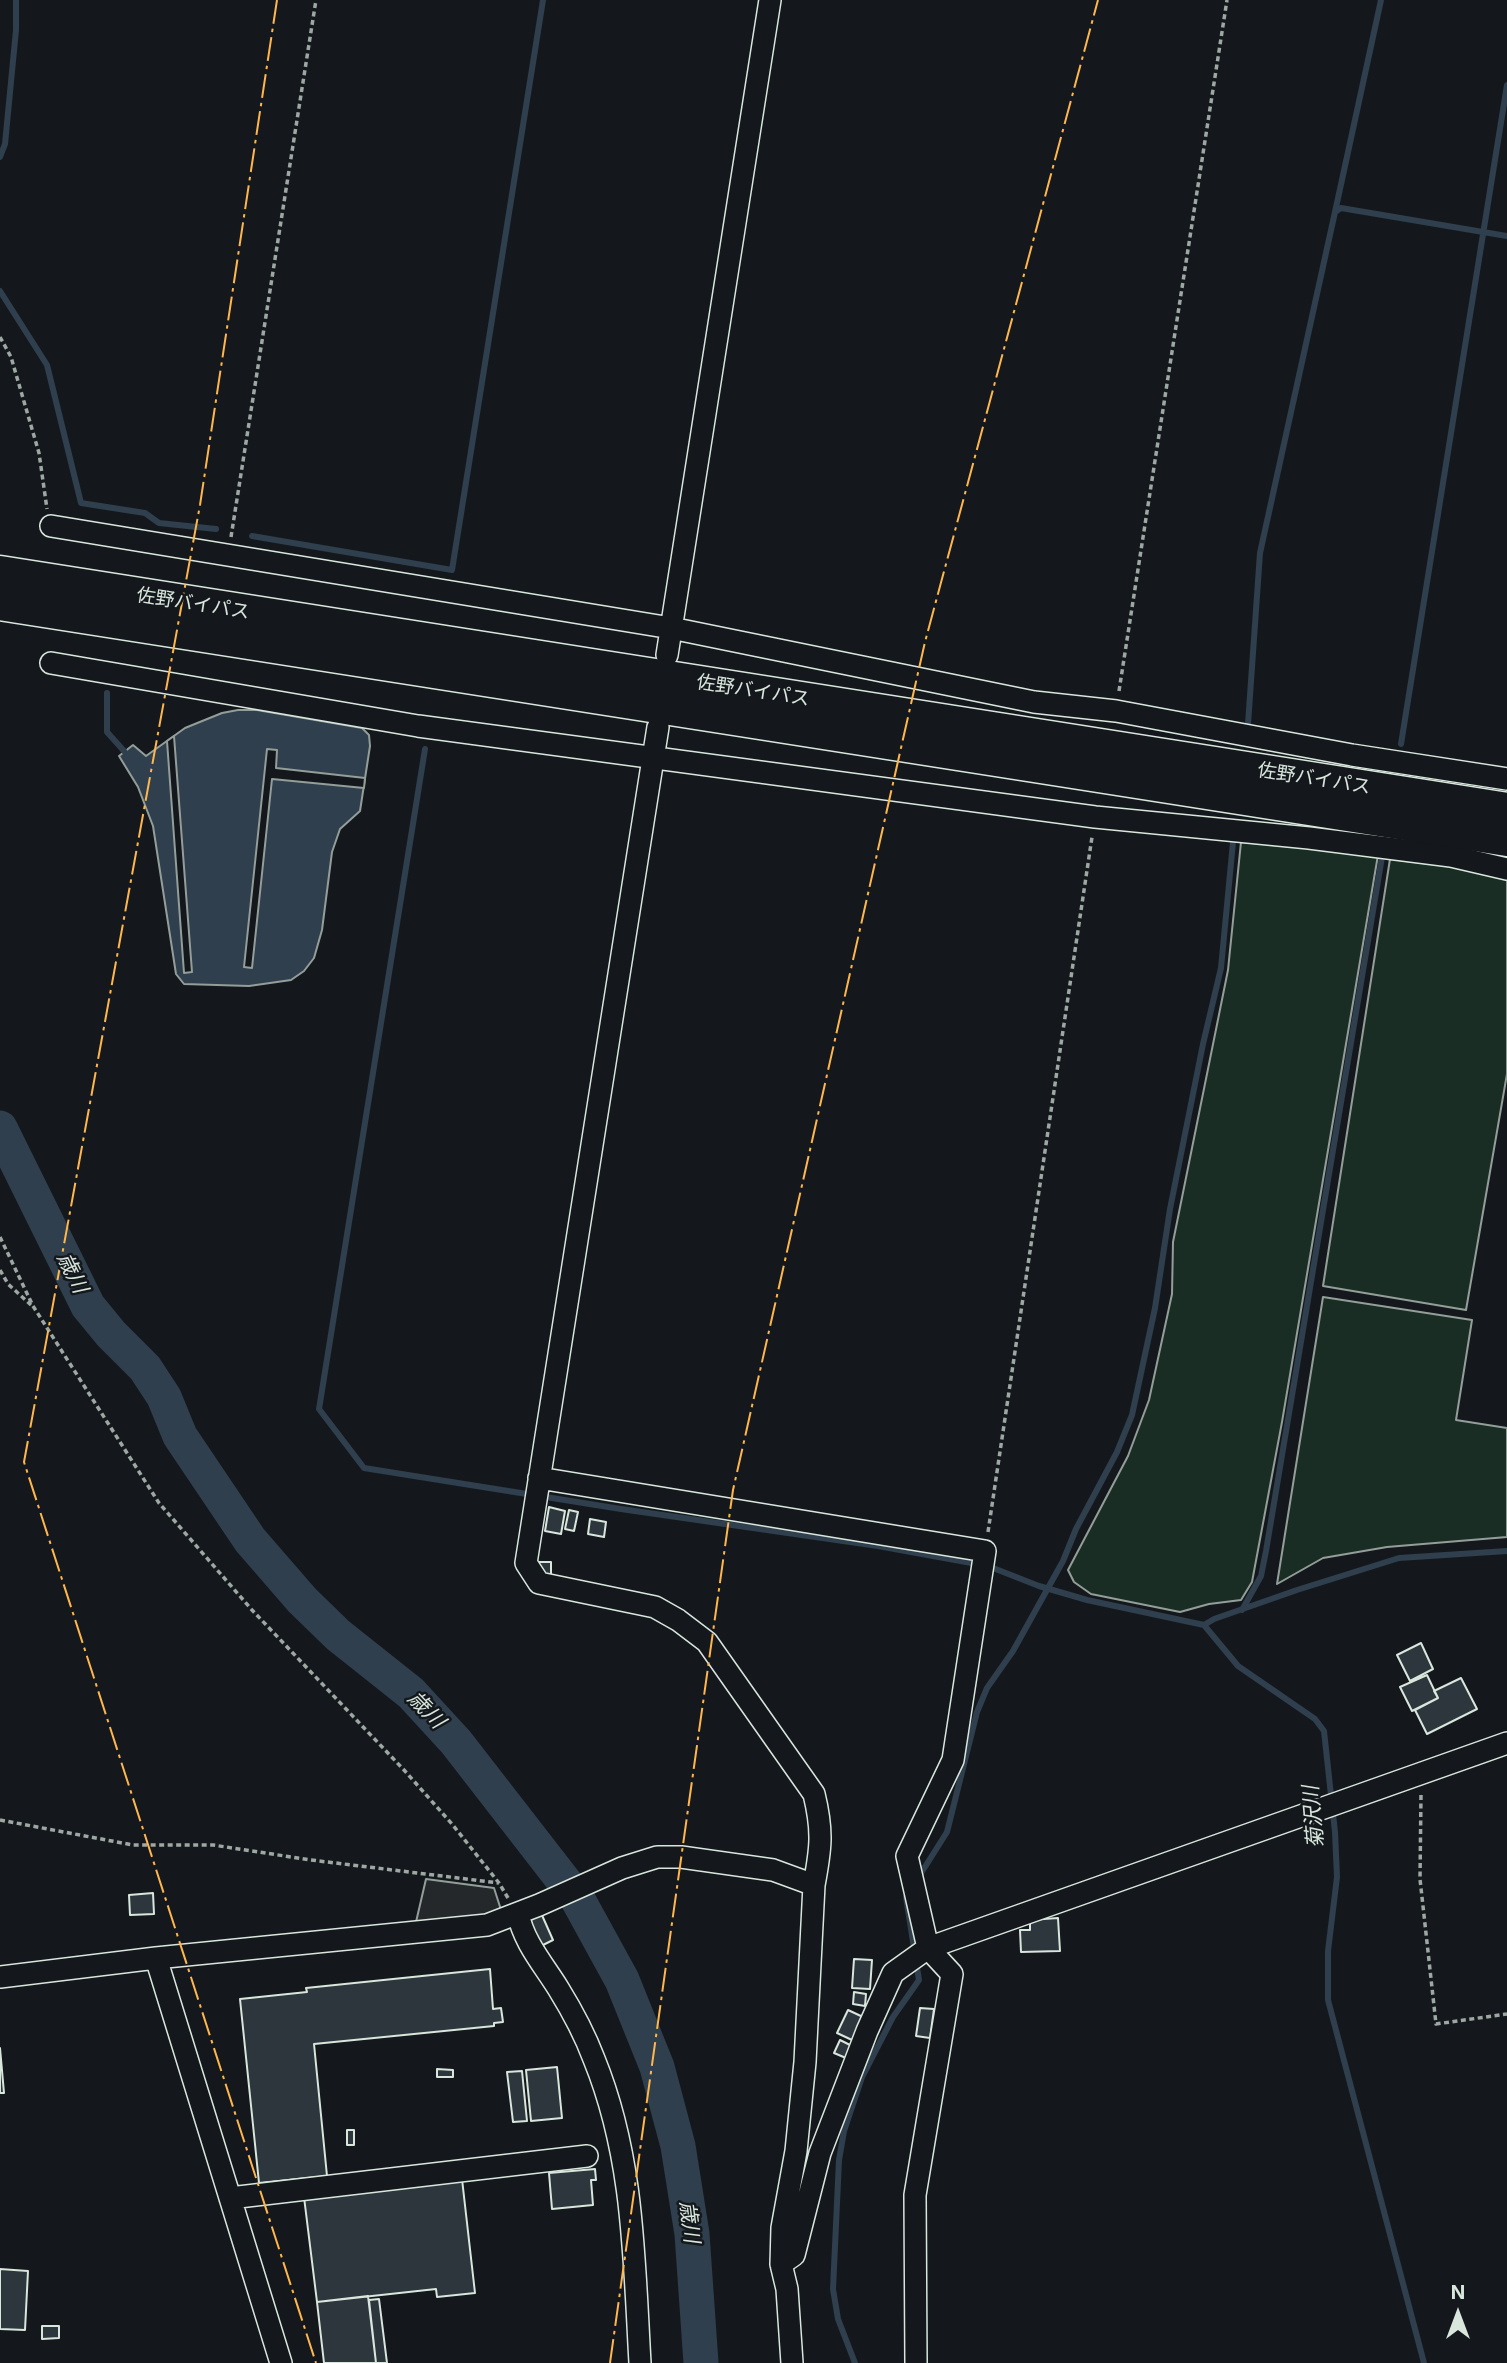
<!DOCTYPE html>
<meta charset="utf-8">
<style>
body{margin:0}
#map{position:relative;width:1507px;height:2363px;overflow:hidden;background:#14181c;font-family:Inter,sans-serif}
canvas{display:block}
.north{position:absolute;left:1423px;top:2279px;width:70px;height:70px;-webkit-text-stroke:5px #14181c;paint-order:stroke;rotate:0deg;font-size:19px;font-weight:700;line-height:28px;text-align:center;color:#d8e6dc}
.north::after{content:'';display:block;margin:auto;width:24px;height:32px;background:#d8e6dc;clip-path:polygon(50% 0,100% 100%,50% 72%,0 100%)}
</style>
<div id="map">
<canvas width="1507" height="2363"></canvas>
<div class="north">N</div>
</div>
<script>
const ctx = document.querySelector('canvas').getContext('2d');
ctx.lineJoin = 'round';
function fill(path, color) {
  ctx.fillStyle = color;
  ctx.fill(path, 'evenodd');
}
function strokePath(path, color, width, dash) {
  ctx.strokeStyle = color;
  ctx.lineWidth = width;
  ctx.lineCap = dash ? 'butt' : 'round';
  ctx.setLineDash(dash || []);
  ctx.stroke(path);
}
function label(font, color, halo, rows, align = 'center') {
  ctx.font = font + ' Inter,"Noto Sans JP",sans-serif';
  ctx.lineWidth = 5;
  ctx.setLineDash([]);
  ctx.textBaseline = 'middle';
  ctx.strokeStyle = halo;
  ctx.fillStyle = color;
  for (const [text, x, y, turn = 0] of rows) {
    ctx.save();
    ctx.translate(x, y);
    ctx.rotate((+turn || 0) * Math.PI / 180);
    ctx.textAlign = isNaN(turn) ? turn : align;
    if (halo) ctx.strokeText(text, 0, 0);
    ctx.fillText(text, 0, 0);
    ctx.restore();
  }
}
const green = new Path2D(`
 M 1241,842 L 1378,855 L 1282,1422 L 1252,1582 L 1241,1600 L 1209,1604 L 1180,1612 L 1091,1594 L 1074,1582 L 1068,1570 L 1128,1456 L 1149,1400 L 1172,1294 L 1173,1242 L 1228,970 Z
 M 1390,859 L 1454,867 L 1507,878 L 1507,1074 L 1466,1310 L 1323,1286 Z
 M 1323,1297 L 1472,1320 L 1456,1420 L 1507,1428 L 1507,1537 L 1387,1547 L 1323,1558 L 1277,1584 Z`);
const parking = new Path2D(`
 M 426,1879 L 494,1888 L 502,1913 L 416,1922 Z`);
const water = new Path2D(`
 M 238,710 L 257,710 L 362,728 L 369,735 L 370,746 L 360,811 L 340,829 L 332,852 L 322,930 L 314,958 L 304,971 L 291,980 L 249,986 L 184,984 L 176,974 L 153,826 L 138,787 L 119,756 L 133,745 L 146,756 L 185,728 L 222,713 Z`);
const pier = new Path2D(`
 M 174,736 L 192,972 L 184,973 L 167,741 Z
 M 267,749 L 277,750 L 276,768 L 365,778 L 364,788 L 272,779 L 252,968 L 244,967 Z`);
const stream = new Path2D(`
 M 0,157 L 5,144 L 16,30 L 16,0
 M 1335,212 L 1381,0
 M 0,291 L 47,365 L 81,503 L 145,513 L 159,523 L 216,529
 M 252,536 L 452,570 L 543,0
 M 107,693 L 107,732 L 124,751
 M 1248,724 L 1260,553 L 1335,212 L 1341,208 L 1507,236
 M 1401,744 L 1507,85
 M 425,749 L 319,1409 L 364,1468 L 621,1509 L 878,1546 L 988,1566 L 1039,1586 L 1087,1600 L 1204,1625
 M 1242,1610 L 1261,1576 L 1266,1551 L 1382,857
 M 918,1878 L 947,1832 L 977,1712 L 987,1688 L 1013,1651 L 1063,1561 L 1076,1529 L 1117,1452 L 1132,1415 L 1155,1308 L 1170,1209 L 1203,1044 L 1221,968 L 1233,842
 M 855,2363 L 838,2319 L 833,2289 L 839,2160 L 844,2131 L 862,2077 L 893,2017 L 919,1980 L 906,1897 L 910,1890
 M 1424,2363 L 1328,2000 L 1328,1951 L 1337,1877 L 1335,1832 L 1324,1731 L 1315,1719 L 1238,1666 L 1204,1625 L 1214,1619 L 1297,1590 L 1399,1558 L 1507,1551`);
const river = new Path2D(`
 M 0,1128 L 88,1306 L 111,1334 L 145,1368 L 164,1397 L 180,1436 L 250,1540 L 302,1600 L 338,1635 L 411,1693 L 456,1742 L 577,1898 L 622,1980 L 657,2067 L 678,2146 L 692,2234 L 701,2363`);
const building = new Path2D(`
 M 549,1507 L 565,1511 L 561,1534 L 545,1531 Z
 M 569,1510 L 578,1512 L 574,1531 L 565,1529 Z
 M 590,1519 L 606,1522 L 604,1537 L 588,1534 Z
 M 539,1562 L 551,1562 L 551,1574 L 539,1574 Z
 M 1421,1643 L 1433,1669 L 1410,1681 L 1397,1655 Z
 M 1427,1675 L 1438,1698 L 1412,1711 L 1400,1687 Z
 M 1461,1678 L 1477,1709 L 1427,1734 L 1415,1710 L 1438,1698 L 1434,1691 Z
 M 153,1893 L 154,1914 L 130,1915 L 129,1895 Z
 M 541,1913 L 553,1940 L 541,1946 L 528,1919 Z
 M 1058,1918 L 1060,1951 L 1021,1952 L 1020,1930 L 1030,1930 L 1030,1920 Z
 M 854,1959 L 872,1960 L 870,1989 L 852,1988 Z
 M 490,1969 L 493,2009 L 501,2008 L 503,2022 L 494,2023 L 494,2026 L 314,2044 L 327,2176 L 259,2183 L 240,1999 L 307,1992 L 306,1988 Z
 M 854,1992 L 866,1994 L 865,2006 L 853,2004 Z
 M 920,2008 L 934,2009 L 930,2038 L 916,2036 Z
 M 848,2010 L 863,2017 L 852,2040 L 837,2033 Z
 M 840,2040 L 852,2046 L 846,2058 L 834,2053 Z
 M 0,2048 L 4,2093 L 0,2093 Z
 M 557,2067 L 562,2118 L 531,2121 L 526,2070 Z
 M 437,2069 L 453,2070 L 453,2077 L 437,2077 Z
 M 522,2071 L 527,2121 L 513,2122 L 507,2072 Z
 M 347,2130 L 354,2130 L 354,2145 L 347,2145 Z
 M 595,2169 L 596,2180 L 591,2180 L 593,2205 L 552,2209 L 549,2173 Z
 M 462,2179 L 475,2293 L 437,2297 L 436,2289 L 317,2302 L 304,2197 Z
 M 0,2269 L 28,2271 L 25,2330 L 0,2329 Z
 M 368,2296 L 376,2363 L 324,2363 L 317,2302 Z
 M 379,2299 L 387,2363 L 376,2363 L 369,2300 Z
 M 42,2326 L 59,2326 L 59,2338 L 42,2339 Z`);
const path = new Path2D(`
 M 0,337 L 11,357 L 39,453 L 47,509
 M 231,537 L 316,0
 M 1119,691 L 1227,0
 M 0,1237 L 33,1306 L 159,1503 L 252,1610 L 404,1770 L 452,1824 L 499,1883 L 508,1898
 M 0,1270 L 8,1284 L 31,1305
 M 988,1532 L 1092,837
 M 1421,1795 L 1420,1879 L 1436,2024 L 1507,2014
 M 0,1820 L 133,1845 L 213,1845 L 311,1860 L 499,1883`);
const minor = new Path2D(`
 M 51,526 L 671,628 L 1034,702 L 1116,711 L 1352,755 L 1507,779
 M 667,655 L 770,0
 M 51,663 L 418,726 L 1095,817 L 1309,838 L 1451,856 L 1507,869
 M 658,727 L 526,1563 L 539,1583 L 655,1607 L 678,1620 L 707,1642 L 814,1794 C 823,1831 821,1848 814,1885
 M 539,1478 L 985,1551 L 953,1760 L 907,1856 L 928,1948 L 1507,1743
 M 518,1913 C 523,1941 543,1964 558,1988 C 571,2009 585,2035 594,2059 C 634,2157 634,2259 640,2363
 M 156,1958 L 487,1925 L 539,1905 L 622,1868 L 657,1857 L 681,1857 L 773,1870 L 814,1885 L 805,2062 L 796,2151 L 782,2228 L 781,2264 L 787,2289 L 792,2363
 M 0,1977 L 156,1958 L 281,2363
 M 230,2198 L 587,2156
 M 781,2264 L 794,2255 L 820,2153 L 867,2031 L 893,1973 L 928,1948 L 952,1974 L 915,2195 L 916,2363`);
const highway = new Path2D(`
 M 0,572 L 1507,809
 M 0,604 L 1507,840`);
const power = new Path2D(`
 M 277,0 L 200,505 L 24,1462 L 316,2363
 M 610,2363 L 733,1490 L 925,642 L 1098,0`);
const streetNames = [
 ["佐野バイパス",193,604,9],
 ["佐野バイパス",753,691,9],
 ["佐野バイパス",1314,779,9]
];
const waterNames = [
 ["歳川",72,1273,64],
 ["歳川",426,1710,46],
 ["菊沢川",1314,1817,-95],
 ["歳川",689,2222,83]
];
fill(green, '#1a2d24');
strokePath(green, '#939e99', 2);
fill(parking, '#24282b');
strokePath(parking, '#939e99', 2);
fill(water, '#2f3f4d');
strokePath(water, '#939e99', 2);
fill(pier, '#14181c');
strokePath(pier, '#939e99', 2);
strokePath(stream, '#2f3f4d', 6);
strokePath(river, '#2f3f4d', 35);
fill(building, '#2c363c');
strokePath(building, '#d8e6dc', 2);
strokePath(minor, '#d8e6dc', 24);
strokePath(highway, '#d8e6dc', 35);
strokePath(path, '#9da8a2', 3.5, [5, 3.5]);
strokePath(minor, '#14181c', 21);
strokePath(highway, '#14181c', 32);
strokePath(power, '#ffb74d', 2, [24, 5, 3.5, 5]);
label('19px', '#d8e6dc', '#14181c', streetNames);
label('italic 21px', '#d8e6dc', '#14181c', waterNames);
</script>
